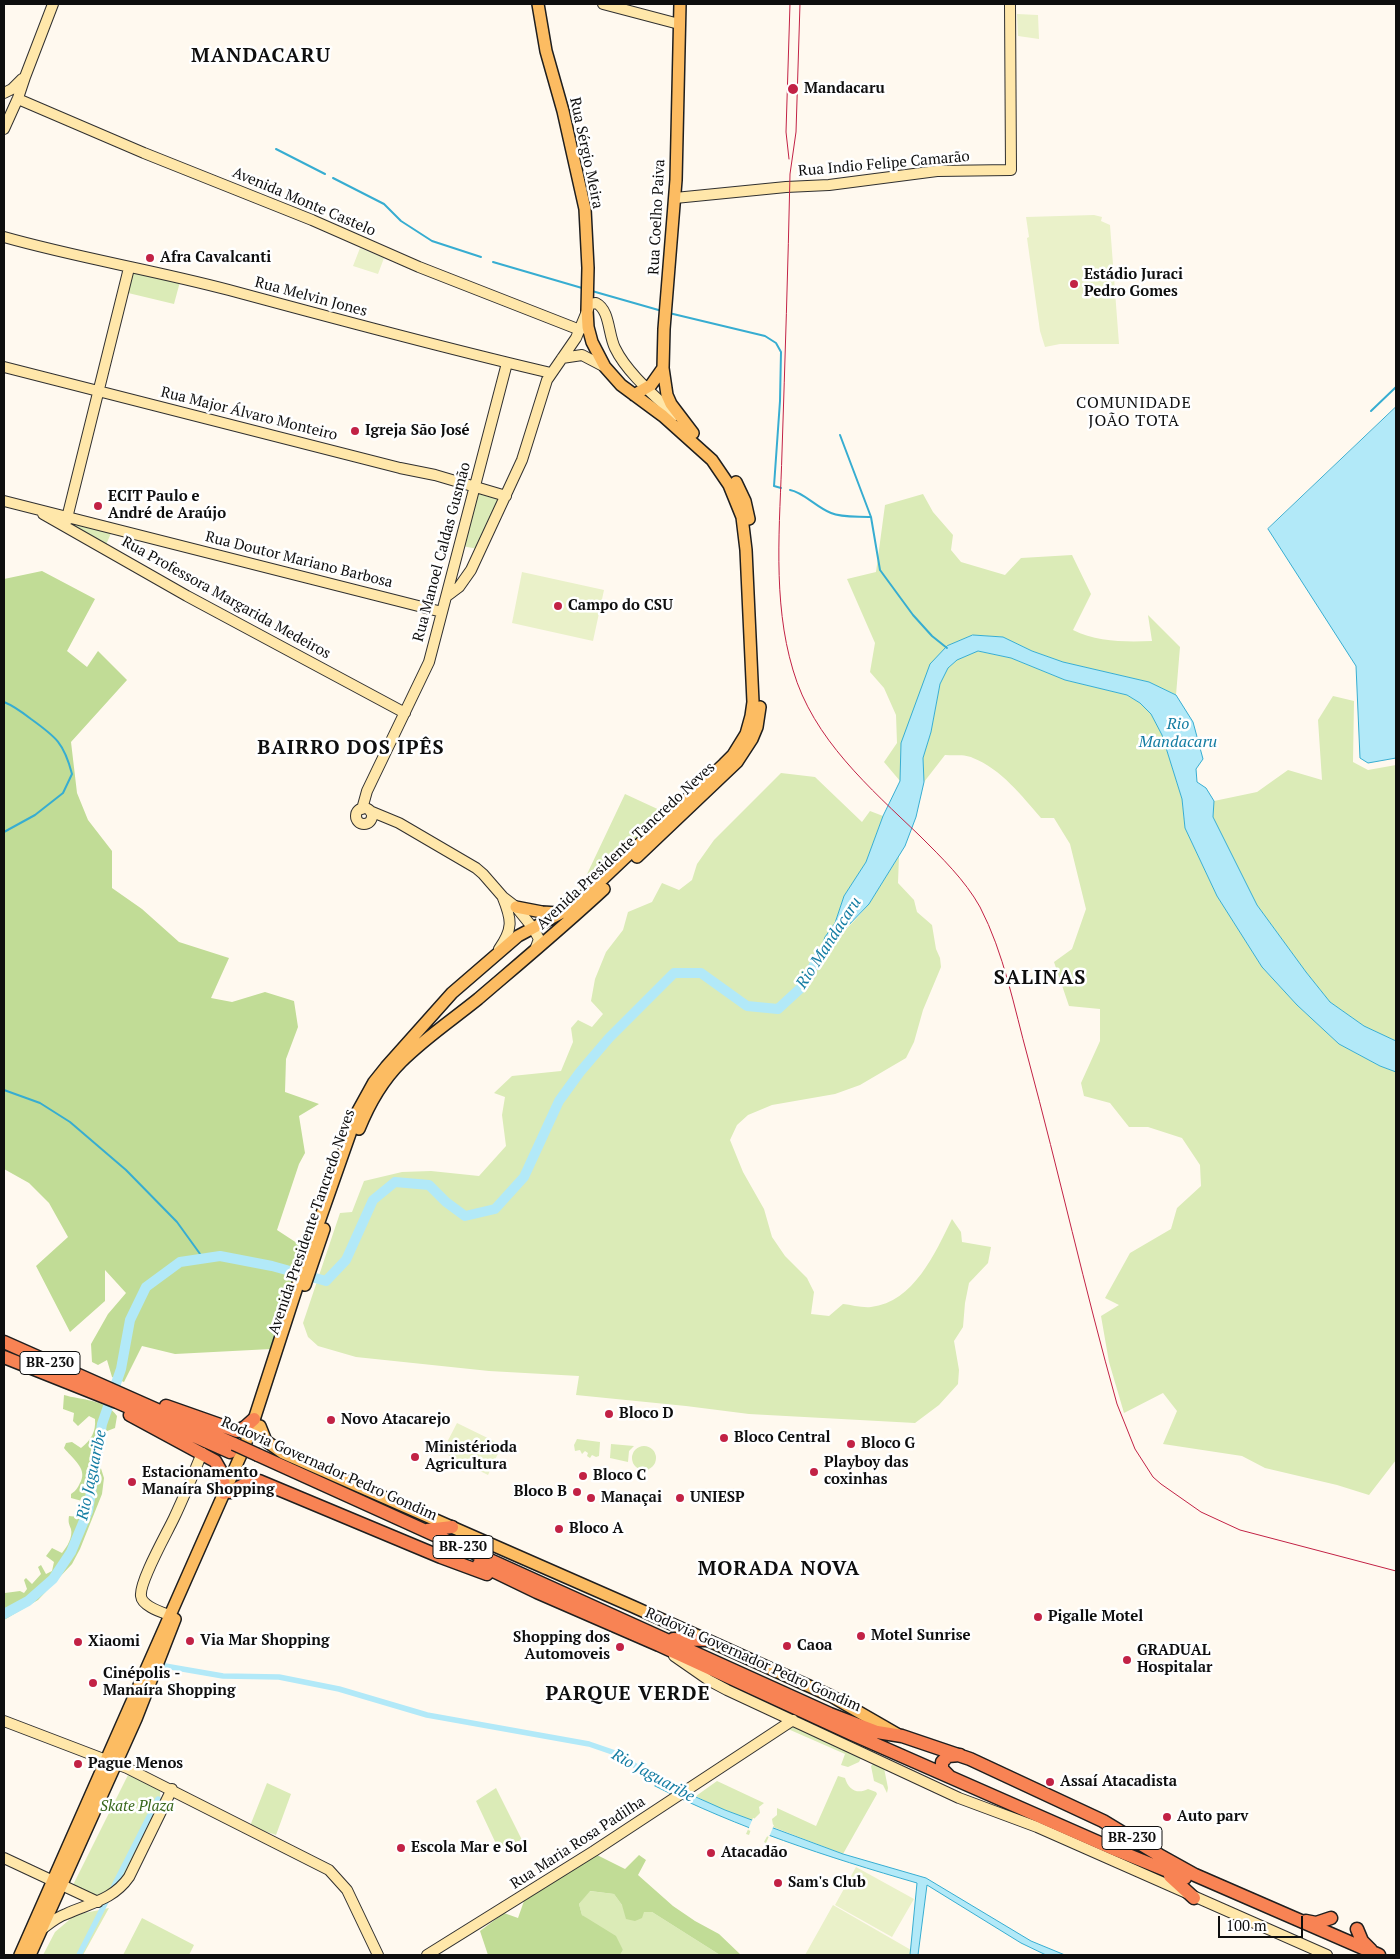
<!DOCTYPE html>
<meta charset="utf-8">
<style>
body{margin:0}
#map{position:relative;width:1400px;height:1959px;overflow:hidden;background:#fff9ef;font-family:"PT Serif",serif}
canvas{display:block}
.frame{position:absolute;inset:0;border:5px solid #0e0e0e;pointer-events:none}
.scale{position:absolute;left:1218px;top:1916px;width:85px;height:22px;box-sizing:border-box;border:2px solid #0e0e0e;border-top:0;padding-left:6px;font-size:15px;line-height:18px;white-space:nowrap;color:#0e0e0e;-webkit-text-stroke:4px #fff;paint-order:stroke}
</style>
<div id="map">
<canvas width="1400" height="1959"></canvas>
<div class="frame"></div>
<div class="scale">100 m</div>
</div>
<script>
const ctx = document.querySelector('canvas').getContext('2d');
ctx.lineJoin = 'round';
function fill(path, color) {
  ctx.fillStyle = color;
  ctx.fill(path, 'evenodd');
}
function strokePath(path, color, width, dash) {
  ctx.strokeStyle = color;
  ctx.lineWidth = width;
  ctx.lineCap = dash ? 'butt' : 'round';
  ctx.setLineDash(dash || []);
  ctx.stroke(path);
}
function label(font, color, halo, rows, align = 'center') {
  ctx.font = font + ' "PT Serif",serif';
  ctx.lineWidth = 5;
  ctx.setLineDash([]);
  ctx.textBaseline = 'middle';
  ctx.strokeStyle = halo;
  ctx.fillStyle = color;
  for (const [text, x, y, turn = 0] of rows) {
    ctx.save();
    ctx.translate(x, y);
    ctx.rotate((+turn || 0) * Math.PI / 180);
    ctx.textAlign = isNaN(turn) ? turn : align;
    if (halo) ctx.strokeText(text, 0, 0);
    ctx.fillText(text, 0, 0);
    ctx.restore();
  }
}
const green = new Path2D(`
 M 130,268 L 181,278 L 174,304 L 124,292 Z
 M 476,489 L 503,499 L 478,549 L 462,546 Z
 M 923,494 L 933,512 L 953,535 L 951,550 L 961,562 L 1005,575 L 1021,558 L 1072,555 L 1091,594 L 1073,630 C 1097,642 1125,642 1152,641 L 1148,615 L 1180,647 L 1176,695 L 1149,682 L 1063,662 L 1032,651 L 1003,637 L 973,635 L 947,646 L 901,743 L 900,781 L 884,762 L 897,743 L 896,715 L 884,688 L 870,672 L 875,643 L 847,579 L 876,572 L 885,505 Z
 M 71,521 L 112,531 L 105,547 L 68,523 Z
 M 977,651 L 1011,658 L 1065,680 L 1127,695 L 1140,703 L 1151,714 L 1162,735 L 1182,799 L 1185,828 L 1217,896 L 1262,967 L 1297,1005 L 1339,1044 L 1380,1066 L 1396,1072 L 1396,1460 L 1369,1495 L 1337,1485 L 1265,1468 L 1242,1456 L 1163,1444 L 1177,1411 L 1163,1393 L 1124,1413 L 1109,1362 L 1101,1316 L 1119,1305 L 1105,1298 L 1130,1253 L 1171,1229 L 1177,1208 L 1201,1186 L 1200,1165 L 1182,1138 L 1148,1127 L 1129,1127 L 1110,1103 L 1084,1096 L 1081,1083 L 1100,1041 L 1100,1009 L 1069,1006 L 1054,962 L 1072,949 L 1086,909 L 1070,844 L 1054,818 L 1041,818 C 1022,796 1001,769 973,758 C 965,754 954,756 945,755 L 924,782 L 923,758 L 931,732 L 940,684 L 948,668 L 957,660 Z
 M 1333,696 L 1354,701 L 1353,762 L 1368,770 L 1396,765 L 1396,1041 L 1364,1026 L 1330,1002 L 1306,972 L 1257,905 L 1213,817 L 1214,801 L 1257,792 L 1288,770 L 1322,780 L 1318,720 Z
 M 781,773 L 815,777 L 862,822 L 870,811 L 883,816 L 866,862 L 844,896 L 835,923 L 825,937 L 840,935 L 855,920 L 869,904 L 899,856 L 898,883 L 914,900 L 917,912 L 932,925 L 936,949 L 940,958 L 941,967 L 923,1010 L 914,1042 L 906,1058 L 860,1085 L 835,1094 L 772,1105 L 748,1115 L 737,1125 L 730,1140 L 743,1172 L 764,1209 L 772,1237 L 785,1256 L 807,1278 L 814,1292 L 811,1314 L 829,1316 L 843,1304 C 852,1305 862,1308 871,1307 C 914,1302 935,1253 952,1219 L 961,1232 L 962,1242 L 991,1247 L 988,1263 L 969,1283 L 965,1303 L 963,1327 L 954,1341 L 959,1370 L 958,1384 L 939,1405 L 915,1423 L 749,1414 L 686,1406 L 576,1395 L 579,1376 L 489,1371 L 356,1357 L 318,1346 L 308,1337 L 303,1323 L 340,1213 L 352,1212 L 364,1181 L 402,1172 L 431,1171 L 479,1176 L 506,1146 L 502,1115 L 505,1097 L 494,1093 L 512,1076 L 561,1071 L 573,1042 L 571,1028 L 578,1020 L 592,1027 L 603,1014 L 591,1001 L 595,979 L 606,952 L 623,930 L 628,912 L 652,902 L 662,883 L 679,890 L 692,880 L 697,864 L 714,840 Z
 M 625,794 L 664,812 L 579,891 Z
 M 577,1439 L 600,1442 L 599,1456 L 596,1457 L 592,1455 L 590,1458 L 587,1456 L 588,1453 L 585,1451 L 582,1454 L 580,1450 L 575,1451 L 574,1445 Z
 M 611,1444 L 634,1446 L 629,1451 L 628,1462 L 610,1458 Z
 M632 1458a12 12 0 1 1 24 0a12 12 0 1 1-24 0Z
 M 792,1725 L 842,1747 L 846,1751 L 861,1758 L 859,1762 L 848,1767 L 841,1765 L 845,1754 L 788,1729 Z
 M 874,1763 L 884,1768 L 888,1788 L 887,1793 L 883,1785 L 874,1781 L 871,1766 Z
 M 128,1775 L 160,1790 L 161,1808 L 121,1886 L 100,1897 L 73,1885 Z
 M 838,1776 L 845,1778 C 848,1789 857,1795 868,1789 L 876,1792 L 877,1794 L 843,1854 L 773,1827 L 766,1843 L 764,1842 L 773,1825 L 772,1819 L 777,1815 L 777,1808 L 816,1826 Z
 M 717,1781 L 764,1803 L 759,1807 L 760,1813 L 755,1818 L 749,1835 L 746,1834 L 752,1820 L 712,1805 L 696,1796 Z
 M 267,1783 L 291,1794 L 276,1835 L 250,1826 Z
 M 496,1788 L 522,1840 L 498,1848 L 476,1801 Z
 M 589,1891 L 614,1894 L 622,1905 L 652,1912 L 720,1955 L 620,1955 L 623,1950 L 582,1915 L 579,1904 Z
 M 109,1908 L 83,1955 L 43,1955 L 55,1932 L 75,1915 Z
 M 142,1918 L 194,1945 L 189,1955 L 123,1955 Z`);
const forest = new Path2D(`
 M 42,571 L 95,599 L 67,651 L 87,667 L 98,651 L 127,680 L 71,742 L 77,793 L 88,820 L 112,851 L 112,888 L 142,909 L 179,942 L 229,958 L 211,998 L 232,1002 L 265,992 L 294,1001 L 298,1027 L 286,1059 L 285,1092 L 319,1104 L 299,1116 L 305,1153 L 299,1164 L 277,1230 L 303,1247 L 271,1349 L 175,1354 L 142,1346 L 124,1382 L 112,1377 L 107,1360 L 98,1365 L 92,1362 L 91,1344 L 108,1314 L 126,1293 L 105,1270 L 105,1301 L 70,1332 L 36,1266 L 68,1237 L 49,1203 L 29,1183 L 4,1169 L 4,579 Z
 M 64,1395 C 80,1400 106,1399 117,1416 L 115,1428 L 102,1433 L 98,1459 L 104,1478 L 102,1494 L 80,1549 L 72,1564 L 38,1600 L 4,1620 L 5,1593 L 20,1591 L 24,1593 L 27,1589 L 24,1580 L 26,1578 L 32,1584 L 41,1574 L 38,1567 L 41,1565 L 46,1574 L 52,1571 L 54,1562 L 46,1556 L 52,1548 L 62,1553 C 67,1547 73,1537 71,1529 C 69,1524 68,1522 69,1516 L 78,1517 L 83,1507 L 82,1501 L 71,1498 L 71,1494 C 77,1490 78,1487 81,1481 C 87,1468 72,1458 64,1448 L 66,1443 L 72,1442 L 81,1448 C 91,1440 96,1432 95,1419 L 89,1416 L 78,1426 L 73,1421 L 74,1413 L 63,1409 Z
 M 595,1854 L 625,1869 L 639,1855 L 646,1860 L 638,1875 L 673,1906 L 695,1921 L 719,1934 L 741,1955 L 720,1955 L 652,1912 L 644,1912 L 642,1918 L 635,1921 L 626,1919 L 622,1905 L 614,1894 L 590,1891 L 579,1904 L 582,1915 L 616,1936 L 623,1950 L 620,1955 L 488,1955 L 480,1931 L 504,1913 L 518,1918 L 524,1901 Z`);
const pitch = new Path2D(`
 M 1017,14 L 1038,15 L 1039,39 L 1018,36 Z
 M 1094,215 L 1102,217 L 1101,221 L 1110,225 L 1119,344 L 1060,344 L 1045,347 L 1040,331 L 1027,238 L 1029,237 L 1026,217 Z
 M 360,248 L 384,258 L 378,274 L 353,266 Z
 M 522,572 L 604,590 L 593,641 L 512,623 Z
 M 457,1423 L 502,1445 L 488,1475 L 442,1452 Z
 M 856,1867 L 914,1899 L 892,1937 L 835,1905 Z
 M 833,1905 L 918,1954 L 918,1955 L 805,1955 Z`);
const water = new Path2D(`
 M 1396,407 L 1396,758 L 1368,763 L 1360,758 L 1356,666 L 1268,529 Z
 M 973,635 L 1003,637 L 1032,651 L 1063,662 L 1149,682 L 1176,695 L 1193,722 L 1203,759 L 1196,769 L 1197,782 L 1206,788 L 1214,801 L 1213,817 L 1257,905 L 1306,972 L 1330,1002 L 1364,1026 L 1396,1041 L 1396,1072 L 1380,1066 L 1339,1044 L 1297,1005 L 1262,967 L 1217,896 L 1185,828 L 1182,799 L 1162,735 L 1151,714 L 1140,703 L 1127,695 L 1065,680 L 1011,658 L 978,651 L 957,660 L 948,668 L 940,684 L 931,732 L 923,758 L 924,782 L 916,817 L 905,846 L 869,904 L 818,957 L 825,937 L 835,923 L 844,896 L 866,862 L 883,816 L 900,781 L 901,743 L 930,664 L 947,646 Z
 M 660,1781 L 725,1810 L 843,1854 L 926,1878 L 1031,1941 L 1065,1955 L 1046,1955 L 1021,1943 L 927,1885 L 918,1955 L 910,1955 L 917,1883 C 827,1857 738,1828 655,1786 Z`);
const pier = new Path2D(`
 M 753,1818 L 774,1825 L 769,1837 L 748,1830 Z`);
const stream = new Path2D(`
 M 276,149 L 325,174
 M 333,178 L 384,204 L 401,221 L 432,241 L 481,257
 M 493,262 L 582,288
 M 592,291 L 662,311
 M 669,313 L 765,336 L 776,343 L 781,352 L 780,401 L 774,486 L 781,488
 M 1371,411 L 1396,387
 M 840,435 L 871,517 L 880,570 L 913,615 L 932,636 L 947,648
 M 790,490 C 803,492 816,507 831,513 C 842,518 859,516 871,517
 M 4,702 C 14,706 22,712 31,719 C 56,737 64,743 72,774 L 63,793 L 35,815 L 4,832
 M 4,1090 L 40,1103 L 70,1122 L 126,1170 L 177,1222 L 203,1258`);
const canal = new Path2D(`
 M 165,1666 L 223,1676 L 279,1677 L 339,1689 L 427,1715 L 589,1744 L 618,1754 L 665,1786
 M 79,1955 L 158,1799`);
const river = new Path2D(`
 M 4,1614 L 28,1601 L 53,1579 L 71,1552 L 88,1511 L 102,1424 L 121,1369 L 130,1320 L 146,1287 L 180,1262 L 220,1256 L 272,1266 L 326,1281 L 346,1260 L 373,1200 L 395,1182 L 429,1185 L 446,1202 L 465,1216 L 495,1209 L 524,1177 L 559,1101 L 580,1072 L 609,1038 L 674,973 L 701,973 L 747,1006 L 778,1009 L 804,985 L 818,957 L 826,947`);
const secondary = new Path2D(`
 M 603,4 L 679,24
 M 4,93 L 12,89 L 22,79
 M 18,99 L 144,153 L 312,220 L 419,267 L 580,330
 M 4,129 L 18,98 L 25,77 L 53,4
 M 675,198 L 786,187 L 829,185 L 937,171 L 1011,170 L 1010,4
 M 4,237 C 78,258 154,270 229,290 C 336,319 443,348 551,373
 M 562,358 L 582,355 L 605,367
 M 4,367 L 400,468 L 435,475 L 506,496
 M 4,501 L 442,612
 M 43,514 L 187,596 L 405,713
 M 66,522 L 129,268
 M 447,596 L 459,587 L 471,570 L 522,460 L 547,380 L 576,338 L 590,304 L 596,303 C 610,310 608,334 615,348 C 627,373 655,396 675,415
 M356 816a8 8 0 1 1 16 0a8 8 0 1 1-16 0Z
 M 362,809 L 367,791 L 429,662 L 507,363
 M 370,811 L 399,823 L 476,868 L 483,874 L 503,897 L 516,907 L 533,928 L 539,939 L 535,950
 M 499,949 C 513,929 512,920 503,898
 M 169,1615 C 161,1612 142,1606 141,1596 C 139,1582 167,1533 174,1518 C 184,1497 193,1475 202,1453
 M 674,1656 L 710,1681 L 727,1690 L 959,1798 L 1037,1827 L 1327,1955
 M 4,1721 L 127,1768 L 329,1870 L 347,1890 L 378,1955
 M 4,1858 L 98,1902
 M 42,1929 C 50,1923 57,1917 66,1914 C 90,1903 113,1900 129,1877 L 172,1789
 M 427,1955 L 594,1851 L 793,1720`);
const primary = new Path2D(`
 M 680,4 L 676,180 L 664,329 L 663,368 L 667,395 L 671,404 L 693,433
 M 634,395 L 651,385 L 663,368
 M 736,482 L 745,501 L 749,519
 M 637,857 L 737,762 L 752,739 L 757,727 L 760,707
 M 516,907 L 542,912 L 559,913
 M 359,1129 C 369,1104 382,1081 401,1062 C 425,1038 452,1020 478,999 C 520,963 563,927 604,889
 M 305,1285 L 324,1229
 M 260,1426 L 266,1441 L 283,1453 L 634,1607 L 831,1696 L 897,1734
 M 20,1955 L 243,1450 L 251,1429 L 307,1256 L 358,1111 L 374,1082 L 386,1067 L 452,993 L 518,936 L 561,913 L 589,892 L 724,764 L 733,755 L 746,734 L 751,716 L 753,702 L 746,550 L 742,517 L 729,485 L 712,460 L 663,416 L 621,385 L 605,367 L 592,342 L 588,327 L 587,310 L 588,268 L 585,209 L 563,111 L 546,51 L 538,4
 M 30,1955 L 136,1719 L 175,1619`);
const highway = new Path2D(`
 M 4,1342 L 234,1444
 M 4,1357 L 117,1402 L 230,1452
 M 166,1406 L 237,1431 L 245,1427 L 254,1419
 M 130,1415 L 215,1461 L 223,1475 L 224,1493
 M 258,1455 L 830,1714 L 877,1732 L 902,1736 L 970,1759 L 1103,1821 L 1159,1855 L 1195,1875 L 1379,1955
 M 230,1492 L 251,1481 L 259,1481 L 441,1557 L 487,1574
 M 427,1530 L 452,1527
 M 479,1564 L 537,1592 L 659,1645 L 852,1734 L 1116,1850 L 1185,1878
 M 673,1639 L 706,1640
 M 950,1777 L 942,1769 L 942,1762 L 948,1756 L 960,1755
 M 1170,1876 L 1194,1898
 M 1306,1921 L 1316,1923 L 1331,1918
 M 1357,1929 L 1362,1941 L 1371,1950`);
const tram = new Path2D(`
 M 800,4 L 796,132 L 790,174 C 788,267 785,360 782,452 C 780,524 772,600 793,670 C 813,739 870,788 920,836 C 941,857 965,880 980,907 C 1004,953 1014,1007 1028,1058 C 1059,1173 1085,1290 1117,1404 L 1135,1449 L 1153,1477 L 1161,1484 L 1201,1512 L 1240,1530 L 1396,1571
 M 789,159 L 786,132 L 790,4`);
const highwayBridge = new Path2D(`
 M 234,1444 L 258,1455`);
const markers = [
 [793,89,6,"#c22245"],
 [150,258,5,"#c22245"],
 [1074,284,5,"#c22245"],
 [355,431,5,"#c22245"],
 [98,506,5,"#c22245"],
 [558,606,5,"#c22245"],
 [609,1414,5,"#c22245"],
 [331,1420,5,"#c22245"],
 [724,1438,5,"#c22245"],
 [851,1444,5,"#c22245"],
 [415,1457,5,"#c22245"],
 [814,1472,5,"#c22245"],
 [583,1476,5,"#c22245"],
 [132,1482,5,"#c22245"],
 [577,1492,5,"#c22245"],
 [591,1498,5,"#c22245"],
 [680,1498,5,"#c22245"],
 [559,1529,5,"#c22245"],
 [1038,1617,5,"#c22245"],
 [861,1636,5,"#c22245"],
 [190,1641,5,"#c22245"],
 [78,1642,5,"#c22245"],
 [787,1646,5,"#c22245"],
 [620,1647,5,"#c22245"],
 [1127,1660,5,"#c22245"],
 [93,1683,5,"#c22245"],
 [78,1764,5,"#c22245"],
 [1050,1782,5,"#c22245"],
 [1167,1817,5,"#c22245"],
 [401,1848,5,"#c22245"],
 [711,1853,5,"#c22245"],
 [778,1883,5,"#c22245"]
];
const shields = [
 [50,1363,60],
 [463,1547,60],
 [1132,1838,60]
];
const shieldNames = [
 ["BR-230",50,1363],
 ["BR-230",463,1547],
 ["BR-230",1132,1838]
];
const poiNames = [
 ["Mandacaru",804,89],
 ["Afra Cavalcanti",160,258],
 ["Estádio Juraci",1084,275],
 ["Pedro Gomes",1084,292],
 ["Igreja São José",365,431],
 ["ECIT Paulo e",108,497],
 ["André de Araújo",108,514],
 ["Campo do CSU",568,606],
 ["Bloco D",619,1414],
 ["Novo Atacarejo",341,1420],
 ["Bloco Central",734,1438],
 ["Bloco G",861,1444],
 ["Ministérioda",425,1448],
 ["Agricultura",425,1465],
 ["Playboy das",824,1463],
 ["coxinhas",824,1480],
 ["Estacionamento",142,1473],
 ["Manaíra Shopping",142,1490],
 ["Bloco C",593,1476],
 ["Bloco B",567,1492,"right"],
 ["Manaçai",601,1498],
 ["UNIESP",690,1498],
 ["Bloco A",569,1529],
 ["Pigalle Motel",1048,1617],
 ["Motel Sunrise",871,1636],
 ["Shopping dos",610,1638,"right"],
 ["Automoveis",610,1655,"right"],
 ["Via Mar Shopping",200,1641],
 ["Xiaomi",88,1642],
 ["Caoa",797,1646],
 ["GRADUAL",1137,1651],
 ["Hospitalar",1137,1668],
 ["Cinépolis -",103,1674],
 ["Manaíra Shopping",103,1691],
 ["Pague Menos",88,1764],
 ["Assaí Atacadista",1060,1782],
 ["Auto parv",1177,1817],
 ["Escola Mar e Sol",411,1848],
 ["Atacadão",721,1853],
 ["Sam's Club",788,1883]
];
const streetNames = [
 ["Rua Sérgio Meira",586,153,78],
 ["Rua Indio Felipe Camarão",884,164,-5],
 ["Avenida Monte Castelo",304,202,23],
 ["Rua Coelho Paiva",657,217,-87],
 ["Rua Melvin Jones",311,297,15],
 ["Rua Major Álvaro Monteiro",249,414,14],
 ["Rua Manoel Caldas Gusmão",442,552,-75],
 ["Rua Doutor Mariano Barbosa",299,560,14],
 ["Rua Professora Margarida Medeiros",226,598,29],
 ["Avenida Presidente Tancredo Neves",626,846,-43],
 ["Avenida Presidente Tancredo Neves",312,1222,-71],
 ["Rodovia Governador Pedro Gondim",329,1469,24],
 ["Rodovia Governador Pedro Gondim",753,1660,24],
 ["Rua Maria Rosa Padilha",578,1843,-33]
];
const parkNames = [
 ["Skate Plaza",137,1807]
];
const neighbourhoodNames = [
 ["COMUNIDADE",1134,403],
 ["JOÃO TOTA",1134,421]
];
const waterNames = [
 ["Rio",1178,724],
 ["Mandacaru",1178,742],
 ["Rio Mandacaru",829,943,-57],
 ["Rio Jaguaribe",92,1475,-78],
 ["Rio Jaguaribe",653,1776,29]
];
const districtNames = [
 ["MANDACARU",261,56],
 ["BAIRRO DOS IPÊS",351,748],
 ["SALINAS",1040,978],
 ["MORADA NOVA",779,1569],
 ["PARQUE VERDE",628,1694]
];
fill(green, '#dbebb7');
fill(forest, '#c1dc96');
fill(pitch, '#eaf1c9');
fill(water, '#b2e9f8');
strokePath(water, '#37add1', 1);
fill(pier, '#fff9ef');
strokePath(stream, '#37add1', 2);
strokePath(canal, '#b2e9f8', 5.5);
strokePath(river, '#b2e9f8', 10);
strokePath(secondary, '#303030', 12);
strokePath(primary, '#1f1f1f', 14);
strokePath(highway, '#1f1f1f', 15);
strokePath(secondary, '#ffe7aa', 10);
strokePath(primary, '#fcbc62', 11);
strokePath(highway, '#f88354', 12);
strokePath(tram, '#c22245', 1);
strokePath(highwayBridge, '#1f1f1f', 15, []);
strokePath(highwayBridge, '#f88354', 12);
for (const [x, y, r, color] of markers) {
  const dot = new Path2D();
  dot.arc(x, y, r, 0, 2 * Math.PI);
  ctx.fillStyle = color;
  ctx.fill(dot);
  strokePath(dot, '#fff', 2);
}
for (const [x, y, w] of shields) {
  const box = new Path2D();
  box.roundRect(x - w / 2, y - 11.5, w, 23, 4);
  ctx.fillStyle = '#fff';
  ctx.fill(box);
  strokePath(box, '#0e0e0e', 1);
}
label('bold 14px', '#0e0e0e', null, shieldNames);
label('bold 15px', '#0e0e0e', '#fff', poiNames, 'left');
label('15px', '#0e0e0e', '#fff', streetNames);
label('italic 15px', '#39681c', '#fff', parkNames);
ctx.letterSpacing = '1px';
label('16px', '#0e0e0e', '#fff', neighbourhoodNames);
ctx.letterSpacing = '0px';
label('italic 16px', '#147da3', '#fff', waterNames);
ctx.letterSpacing = '1px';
label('bold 20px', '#0e0e0e', '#fff', districtNames);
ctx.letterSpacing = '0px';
</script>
